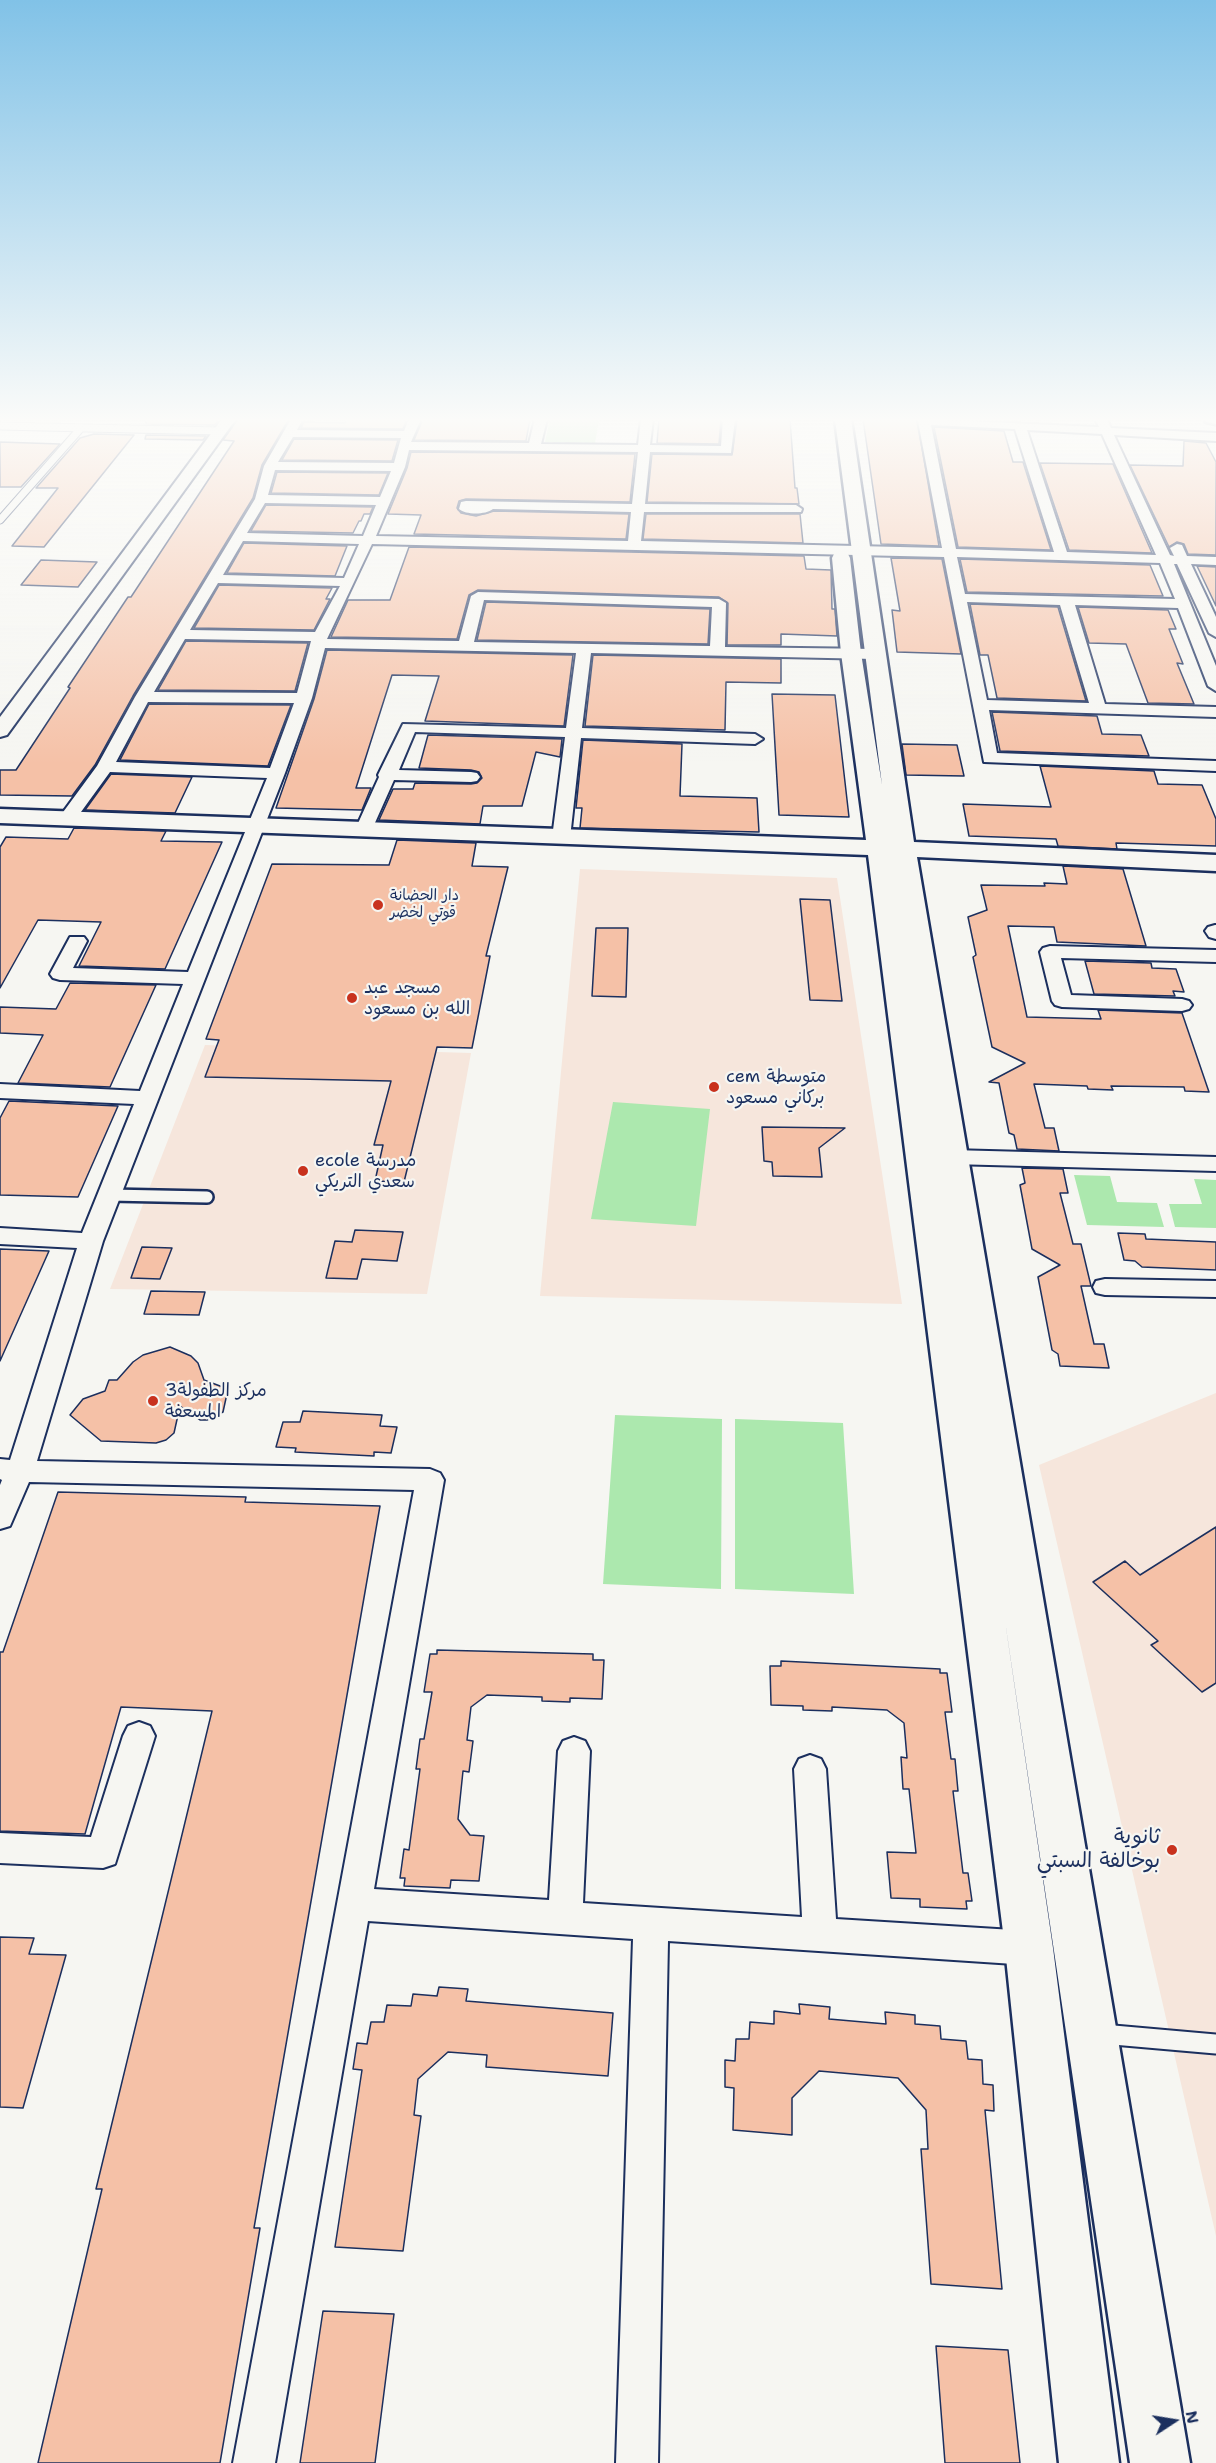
<!DOCTYPE html>
<meta charset="utf-8">
<style>
body{margin:0}
#map{position:relative;width:1216px;height:2463px;overflow:hidden;background:#f6f6f2;font-family:"Shantell Sans",sans-serif}
canvas{display:block}
.north{position:absolute;left:1144px;top:2391px;width:60px;height:60px;-webkit-text-stroke:4px #f6f6f2;paint-order:stroke;rotate:78deg;font-size:16px;font-weight:700;line-height:24px;text-align:center;color:#1b2f5e}
.north::after{content:'';display:block;margin:auto;width:21px;height:27px;background:#1b2f5e;clip-path:polygon(50% 0,100% 100%,50% 72%,0 100%)}
</style>
<div id="map">
<canvas width="1216" height="2463"></canvas>
<div class="north">N</div>
</div>
<script>
const ctx = document.querySelector('canvas').getContext('2d');
ctx.lineJoin = 'round';
function fill(path, color) {
  ctx.fillStyle = color;
  ctx.fill(path, 'evenodd');
}
function strokePath(path, color, width, dash) {
  ctx.strokeStyle = color;
  ctx.lineWidth = width;
  ctx.lineCap = dash ? 'butt' : 'round';
  ctx.setLineDash(dash || []);
  ctx.stroke(path);
}
function label(font, color, halo, rows, align = 'center') {
  ctx.font = font + ' "Shantell Sans","Playpen Sans Arabic",sans-serif';
  ctx.lineWidth = 4.5;
  ctx.setLineDash([]);
  ctx.textBaseline = 'middle';
  ctx.strokeStyle = halo;
  ctx.fillStyle = color;
  for (const [text, x, y, turn = 0] of rows) {
    ctx.save();
    ctx.translate(x, y);
    ctx.rotate((+turn || 0) * Math.PI / 180);
    ctx.textAlign = isNaN(turn) ? turn : align;
    if (halo) ctx.strokeText(text, 0, 0);
    ctx.fillText(text, 0, 0);
    ctx.restore();
  }
}
const built = new Path2D(`
 M 580,869 L 837,878 L 902,1304 L 540,1296 Z
 M 205,1045 L 471,1053 L 427,1294 L 110,1289 Z
 M 1216,1393 L 1216,2236 L 1039,1465 Z`);
const green = new Path2D(`
 M 550,419 L 599,419 L 595,443 L 545,442 Z
 M 613,1102 L 710,1109 L 696,1226 L 591,1219 Z
 M 1074,1175 L 1110,1176 L 1117,1202 L 1157,1203 L 1164,1227 L 1087,1225 Z
 M 1194,1179 L 1216,1180 L 1216,1228 L 1175,1227 L 1169,1204 L 1202,1204 Z
 M 615,1415 L 722,1419 L 721,1589 L 603,1584 Z
 M 735,1419 L 843,1423 L 854,1594 L 735,1589 Z`);
const building = new Path2D(`
 M 146,419 L 219,419 L 215,425 L 146,424 Z
 M 238,419 L 289,419 L 262,465 L 253,498 L 133,696 L 95,765 L 72,796 L 0,795 L 0,770 L 16,770 L 70,688 L 68,687 L 128,597 L 131,597 L 234,441 L 223,440 Z
 M 347,419 L 407,419 L 403,429 L 301,428 L 304,422 L 345,423 Z
 M 423,419 L 530,419 L 526,441 L 414,440 Z
 M 659,419 L 721,419 L 719,444 L 657,443 Z
 M 740,419 L 790,419 L 795,488 L 797,488 L 799,504 L 647,502 L 652,454 L 732,455 L 737,420 Z
 M 863,419 L 917,419 L 939,546 L 881,544 Z
 M 934,427 L 1004,431 L 1013,462 L 1023,462 L 1051,550 L 958,547 Z
 M 94,434 L 134,435 L 44,547 L 12,546 L 58,488 L 36,488 L 80,438 Z
 M 146,435 L 206,436 L 203,440 L 145,439 Z
 M 294,439 L 398,440 L 392,461 L 282,460 Z
 M 1184,441 L 1206,443 L 1216,462 L 1216,555 L 1188,554 L 1184,544 L 1177,542 L 1169,547 L 1130,465 L 1183,466 Z
 M 0,442 L 60,444 L 21,487 L 0,487 Z
 M 411,452 L 635,454 L 630,502 L 466,499 L 459,501 L 457,508 L 461,513 L 476,516 L 494,511 L 629,514 L 626,539 L 414,534 L 421,515 L 388,514 L 407,468 Z
 M 1040,463 L 1113,464 L 1152,553 L 1069,550 Z
 M 277,472 L 388,473 L 379,495 L 271,493 Z
 M 266,505 L 373,507 L 370,514 L 364,514 L 361,521 L 359,521 L 353,533 L 251,531 Z
 M 646,514 L 800,514 L 803,543 L 643,539 Z
 M 244,543 L 347,546 L 335,576 L 227,573 Z
 M 409,547 L 804,556 L 806,569 L 831,570 L 832,609 L 835,609 L 837,636 L 781,634 L 781,645 L 727,645 L 728,603 L 719,597 L 478,590 L 469,595 L 457,639 L 331,637 L 348,600 L 390,600 Z
 M 891,558 L 942,559 L 961,654 L 897,652 L 892,610 L 900,611 Z
 M 960,559 L 1150,565 L 1163,596 L 967,592 Z
 M 41,560 L 97,562 L 78,587 L 21,585 Z
 M 1197,566 L 1216,567 L 1216,606 Z
 M 219,585 L 332,588 L 326,599 L 330,599 L 314,630 L 194,628 Z
 M 486,602 L 710,609 L 708,644 L 477,640 Z
 M 970,604 L 1058,607 L 1086,701 L 997,698 L 988,655 L 980,655 Z
 M 1078,607 L 1168,610 L 1176,629 L 1169,629 L 1183,664 L 1177,663 L 1194,704 L 1148,703 L 1126,644 L 1089,643 Z
 M 186,641 L 308,643 L 295,691 L 158,690 Z
 M 327,650 L 573,655 L 564,726 L 425,721 L 439,676 L 392,675 L 356,788 L 371,788 L 362,810 L 276,808 L 314,699 Z
 M 593,655 L 781,659 L 781,683 L 726,682 L 725,730 L 585,726 Z
 M 772,694 L 835,695 L 849,817 L 779,815 Z
 M 149,704 L 291,705 L 268,766 L 120,760 Z
 M 992,712 L 1097,716 L 1102,734 L 1141,735 L 1149,756 L 1000,751 Z
 M 428,735 L 562,739 L 560,757 L 536,752 L 522,806 L 483,806 L 480,824 L 379,820 L 393,789 L 413,789 L 415,783 L 471,784 L 477,783 L 482,778 L 479,772 L 471,770 L 419,768 Z
 M 583,740 L 682,744 L 680,796 L 757,798 L 759,832 L 580,828 L 582,808 L 576,808 Z
 M 902,744 L 957,745 L 964,776 L 906,775 Z
 M 1040,766 L 1154,771 L 1158,784 L 1202,785 L 1216,819 L 1216,846 L 1116,843 L 1117,849 L 1058,846 L 1056,839 L 969,836 L 963,804 L 1051,807 Z
 M 111,774 L 192,777 L 175,813 L 85,810 Z
 M 74,828 L 166,831 L 161,841 L 222,842 L 165,969 L 79,966 L 101,922 L 38,920 L 0,988 L 0,847 L 6,837 L 68,839 Z
 M 397,840 L 476,843 L 472,866 L 508,867 L 486,956 L 490,956 L 472,1048 L 437,1047 L 404,1182 L 375,1181 L 383,1145 L 374,1145 L 391,1081 L 205,1077 L 219,1040 L 206,1039 L 272,864 L 389,865 Z
 M 1063,866 L 1123,869 L 1146,946 L 1057,942 L 1054,927 L 1008,926 L 1027,1017 L 1101,1019 L 1098,1010 L 1182,1013 L 1209,1092 L 1185,1091 L 1184,1087 L 1111,1086 L 1113,1090 L 1088,1089 L 1087,1086 L 1034,1084 L 1045,1128 L 1054,1128 L 1059,1151 L 1017,1149 L 1014,1135 L 1009,1133 L 999,1083 L 989,1082 L 1025,1063 L 992,1047 L 973,957 L 976,955 L 968,917 L 987,910 L 981,885 L 1045,886 L 1044,883 L 1067,884 Z
 M 800,899 L 830,900 L 842,1001 L 810,1000 Z
 M 596,928 L 628,928 L 626,997 L 592,996 Z
 M 1085,961 L 1151,963 L 1152,968 L 1176,969 L 1184,992 L 1173,991 L 1175,996 L 1094,994 Z
 M 70,983 L 156,985 L 110,1087 L 18,1083 L 43,1035 L 0,1033 L 0,1007 L 56,1009 Z
 M 9,1101 L 118,1106 L 78,1197 L 0,1195 L 0,1118 Z
 M 762,1127 L 845,1128 L 819,1148 L 822,1177 L 773,1176 L 772,1162 L 764,1161 Z
 M 1022,1168 L 1063,1169 L 1068,1193 L 1060,1193 L 1073,1244 L 1081,1244 L 1091,1286 L 1081,1286 L 1094,1344 L 1104,1344 L 1109,1368 L 1060,1366 L 1058,1354 L 1052,1350 L 1038,1277 L 1060,1265 L 1032,1249 L 1020,1185 L 1025,1183 Z
 M 355,1230 L 403,1232 L 397,1261 L 362,1259 L 357,1279 L 326,1278 L 335,1241 L 352,1242 Z
 M 1118,1233 L 1145,1234 L 1146,1239 L 1216,1242 L 1216,1270 L 1142,1267 L 1135,1261 L 1124,1260 Z
 M 142,1247 L 172,1248 L 160,1279 L 131,1278 Z
 M 0,1249 L 49,1251 L 0,1361 Z
 M 151,1291 L 205,1292 L 199,1315 L 144,1314 Z
 M 170,1347 L 191,1356 L 198,1363 L 204,1380 L 228,1389 L 223,1412 L 207,1420 L 200,1420 L 180,1406 L 174,1433 L 166,1440 L 156,1443 L 101,1441 L 70,1415 L 83,1399 L 105,1391 L 109,1380 L 117,1380 L 133,1362 L 143,1355 Z
 M 303,1411 L 382,1415 L 380,1426 L 397,1427 L 391,1453 L 374,1452 L 374,1456 L 295,1452 L 296,1448 L 276,1447 L 283,1422 L 300,1422 Z
 M 58,1492 L 246,1497 L 245,1502 L 380,1506 L 254,2228 L 260,2228 L 220,2463 L 38,2463 L 102,2189 L 96,2189 L 212,1711 L 121,1707 L 85,1834 L 0,1831 L 0,1652 L 3,1652 Z
 M 1216,1527 L 1216,1683 L 1202,1692 L 1151,1645 L 1158,1641 L 1093,1582 L 1125,1561 L 1140,1575 Z
 M 437,1650 L 593,1654 L 593,1660 L 604,1660 L 602,1699 L 570,1698 L 570,1702 L 542,1701 L 542,1697 L 487,1695 L 471,1707 L 467,1740 L 473,1741 L 469,1772 L 463,1771 L 458,1819 L 470,1835 L 484,1836 L 479,1881 L 451,1880 L 450,1888 L 404,1886 L 405,1878 L 400,1878 L 404,1849 L 409,1850 L 420,1769 L 416,1769 L 420,1739 L 424,1739 L 432,1692 L 424,1692 L 430,1654 L 437,1654 Z
 M 781,1661 L 940,1669 L 940,1673 L 947,1673 L 952,1712 L 945,1712 L 951,1759 L 955,1759 L 958,1791 L 953,1791 L 963,1873 L 968,1873 L 972,1901 L 966,1901 L 967,1909 L 920,1907 L 920,1899 L 891,1898 L 887,1852 L 916,1853 L 909,1789 L 903,1789 L 901,1757 L 907,1758 L 904,1723 L 887,1710 L 832,1707 L 832,1711 L 803,1710 L 803,1706 L 771,1705 L 770,1666 L 781,1666 Z
 M 0,1937 L 34,1938 L 29,1954 L 66,1955 L 23,2108 L 0,2107 Z
 M 439,1987 L 468,1989 L 466,2001 L 613,2013 L 608,2076 L 486,2067 L 487,2055 L 448,2052 L 418,2079 L 414,2115 L 421,2116 L 403,2251 L 335,2247 L 362,2070 L 353,2069 L 357,2043 L 367,2044 L 371,2022 L 384,2022 L 387,2005 L 411,2006 L 413,1994 L 437,1996 Z
 M 799,2004 L 830,2007 L 829,2019 L 886,2024 L 885,2012 L 915,2015 L 915,2024 L 940,2026 L 941,2039 L 966,2041 L 968,2059 L 982,2060 L 983,2084 L 993,2085 L 994,2111 L 985,2110 L 1002,2289 L 931,2284 L 921,2149 L 928,2149 L 926,2110 L 898,2078 L 819,2071 L 792,2098 L 792,2135 L 733,2130 L 734,2088 L 725,2087 L 725,2060 L 735,2061 L 736,2039 L 749,2039 L 750,2022 L 774,2024 L 774,2011 L 800,2014 Z
 M 323,2311 L 394,2314 L 375,2463 L 300,2463 Z
 M 936,2346 L 1008,2350 L 1020,2463 L 945,2463 Z`);
const serviceFar2 = new Path2D(`
 M 0,426 L 220,431
 M 0,520 L 81,428`);
const serviceFar1 = new Path2D(`
 M 110,1195 L 207,1197`);
const service = new Path2D(`
 M 1102,2034 L 1216,2044`);
const minor = new Path2D(`
 M 291,419 L 303,419 L 297,430 L 404,431 L 409,419 L 421,419 L 411,442 L 529,443 L 535,419 L 547,419 L 541,444 L 638,445 L 641,419 L 653,419 L 650,445 L 721,446 L 723,419 L 735,419 L 731,453 L 650,452 L 645,504 L 796,505 L 802,509 L 801,512 L 644,512 L 641,541 L 942,548 L 918,421 L 920,419 L 1099,427 L 1095,419 L 1107,419 L 1111,428 L 1216,433 L 1216,441 L 1114,435 L 1170,555 L 1174,556 L 1170,548 L 1177,544 L 1182,545 L 1187,556 L 1216,557 L 1216,565 L 1191,564 L 1216,617 L 1216,637 L 1209,633 L 1177,564 L 1174,564 L 1216,666 L 1216,691 L 1208,686 L 1178,608 L 1075,605 L 1105,704 L 1216,707 L 1216,717 L 989,710 L 997,753 L 1216,761 L 1216,771 L 984,762 L 944,557 L 372,544 L 327,639 L 459,641 L 471,596 L 478,592 L 719,599 L 726,603 L 725,647 L 875,649 L 883,654 L 875,659 L 591,653 L 582,728 L 755,734 L 763,739 L 755,744 L 581,738 L 570,838 L 567,842 L 555,842 L 552,838 L 565,737 L 415,732 L 399,770 L 471,772 L 477,773 L 480,777 L 477,781 L 471,782 L 394,780 L 370,834 L 358,834 L 355,830 L 379,777 L 378,775 L 403,724 L 566,728 L 576,653 L 325,648 L 312,698 L 285,773 L 103,1241 L 37,1461 L 430,1469 L 440,1473 L 444,1480 L 374,1889 L 549,1900 L 558,1751 L 563,1741 L 574,1737 L 585,1741 L 590,1751 L 583,1903 L 802,1917 L 794,1769 L 799,1759 L 810,1755 L 821,1759 L 826,1769 L 836,1919 L 1029,1931 L 1041,1936 L 1047,1948 L 1041,1960 L 1029,1965 L 668,1941 L 658,2463 L 616,2463 L 633,1939 L 368,1921 L 275,2463 L 233,2463 L 414,1490 L 29,1482 L 10,1526 L 0,1529 L 0,1485 L 2,1480 L 0,1479 L 0,1459 L 10,1460 L 77,1248 L 0,1244 L 0,1228 L 82,1233 L 134,1104 L 0,1098 L 0,1084 L 140,1091 L 183,984 L 60,980 L 53,978 L 50,974 L 70,937 L 84,937 L 87,941 L 73,968 L 188,972 L 267,778 L 110,772 L 73,823 L 61,823 L 58,819 L 97,766 L 135,697 L 255,499 L 264,466 ZM 931,425 L 1015,429 L 1054,552 L 956,549 ZM 1027,430 L 1102,434 L 1156,555 L 1067,552 ZM 293,437 L 401,438 L 394,463 L 278,462 ZM 409,450 L 638,452 L 632,504 L 466,501 L 461,502 L 459,509 C 466,515 485,515 493,509 L 631,512 L 628,541 L 376,536 L 405,467 ZM 275,470 L 391,471 L 380,497 L 268,495 ZM 265,503 L 376,505 L 363,536 L 247,533 ZM 243,541 L 359,544 L 344,578 L 223,575 ZM 957,557 L 1160,563 L 1175,599 L 965,594 ZM 218,583 L 340,586 L 315,632 L 190,630 ZM 484,600 L 712,607 L 710,646 L 474,642 ZM 967,602 L 1060,605 L 1089,703 L 987,700 ZM 185,639 L 311,641 L 297,693 L 154,692 ZM 148,702 L 294,703 L 270,768 L 116,762 Z
 M 1215,925 L 1216,925 L 1216,939 L 1209,937 L 1205,931 L 1208,927 Z
 M 1050,946 L 1216,950 L 1216,962 L 1061,958 L 1071,995 L 1182,999 L 1189,1001 L 1192,1005 L 1189,1009 L 1182,1011 L 1062,1007 L 1055,1005 L 1052,1001 L 1040,952 L 1043,948 Z
 M 951,1150 L 1216,1157 L 1216,1171 L 951,1164 L 943,1162 L 940,1157 L 943,1152 Z
 M 1105,1279 L 1216,1281 L 1216,1297 L 1105,1295 L 1096,1293 L 1093,1287 L 1096,1281 Z
 M 139,1722 L 150,1726 L 155,1736 L 115,1864 L 103,1868 L 0,1863 L 0,1833 L 91,1837 L 123,1736 L 128,1726 Z`);
const tertiary = new Path2D(`
 M 222,419 L 236,419 L 7,735 L 0,737 L 0,717 Z`);
const secondary = new Path2D(`
 M 835,419 L 851,419 L 914,842 L 1216,855 L 1216,871 L 917,857 L 1190,2463 L 1130,2463 L 1004,1614 L 1053,1948 L 1119,2463 L 1059,2463 L 1005,1948 L 868,855 L 0,823 L 0,809 L 866,840 L 841,653 L 832,558 L 834,554 L 848,554 L 850,558 L 861,653 L 882,785 Z
 M 1204,419 L 1216,419 L 1216,424 L 1206,422 Z`);
const markers = [
 [378,905,6,"#c8321e"],
 [352,998,6,"#c8321e"],
 [714,1087,6,"#c8321e"],
 [303,1171,6,"#c8321e"],
 [153,1401,6,"#c8321e"],
 [1172,1850,6,"#c8321e"]
];
const farPoinames = [
 ["دار الحضانة",390,896],
 ["قوتي لخضر",390,913]
];
const poiNames = [
 ["مسجد عبد",364,988],
 ["الله بن مسعود",364,1009],
 ["cem متوسطة",726,1077],
 ["بركاني مسعود",726,1098],
 ["ecole مدرسة",315,1161],
 ["سعدي التريكي",315,1182],
 ["3مركز الطفولة",165,1391],
 ["المسعفة",165,1412]
];
const nearPoinames = [
 ["ثانوية",1160,1838],
 ["بوخالفة السبتي",1160,1862]
];
fill(built, '#f6e6dc');
fill(green, '#ace8ae');
fill(building, '#f5c1a7');
strokePath(building, '#1b2f5e', 1.5);
strokePath(serviceFar2, '#1b2f5e', 9);
strokePath(serviceFar1, '#1b2f5e', 16);
strokePath(service, '#1b2f5e', 23);
strokePath(minor, '#1b2f5e', 4);
strokePath(tertiary, '#1b2f5e', 4);
strokePath(secondary, '#1b2f5e', 5);
strokePath(serviceFar2, '#f6f6f2', 7);
strokePath(serviceFar1, '#f6f6f2', 11);
strokePath(service, '#f6f6f2', 19);
fill(minor, '#f6f6f2');
fill(tertiary, '#f6f6f2');
fill(secondary, '#f6f6f2');
const sky = ctx.createLinearGradient(0, 0, 0, 764);
sky.addColorStop(0, '#81c2e7');
sky.addColorStop(0.55, '#fbfbf9');
sky.addColorStop(1, '#fbfbf900');
ctx.fillStyle = sky;
ctx.fillRect(0, 0, 1216, 764);
for (const [x, y, r, color] of markers) {
  const dot = new Path2D();
  dot.arc(x, y, r, 0, 2 * Math.PI);
  ctx.fillStyle = color;
  ctx.fill(dot);
  strokePath(dot, '#f6f6f2', 2);
}
label('15px', '#1b2f5e', '#f6f6f2', farPoinames, 'left');
label('18px', '#1b2f5e', '#f6f6f2', poiNames, 'left');
label('21px', '#1b2f5e', '#f6f6f2', nearPoinames, 'right');
</script>
